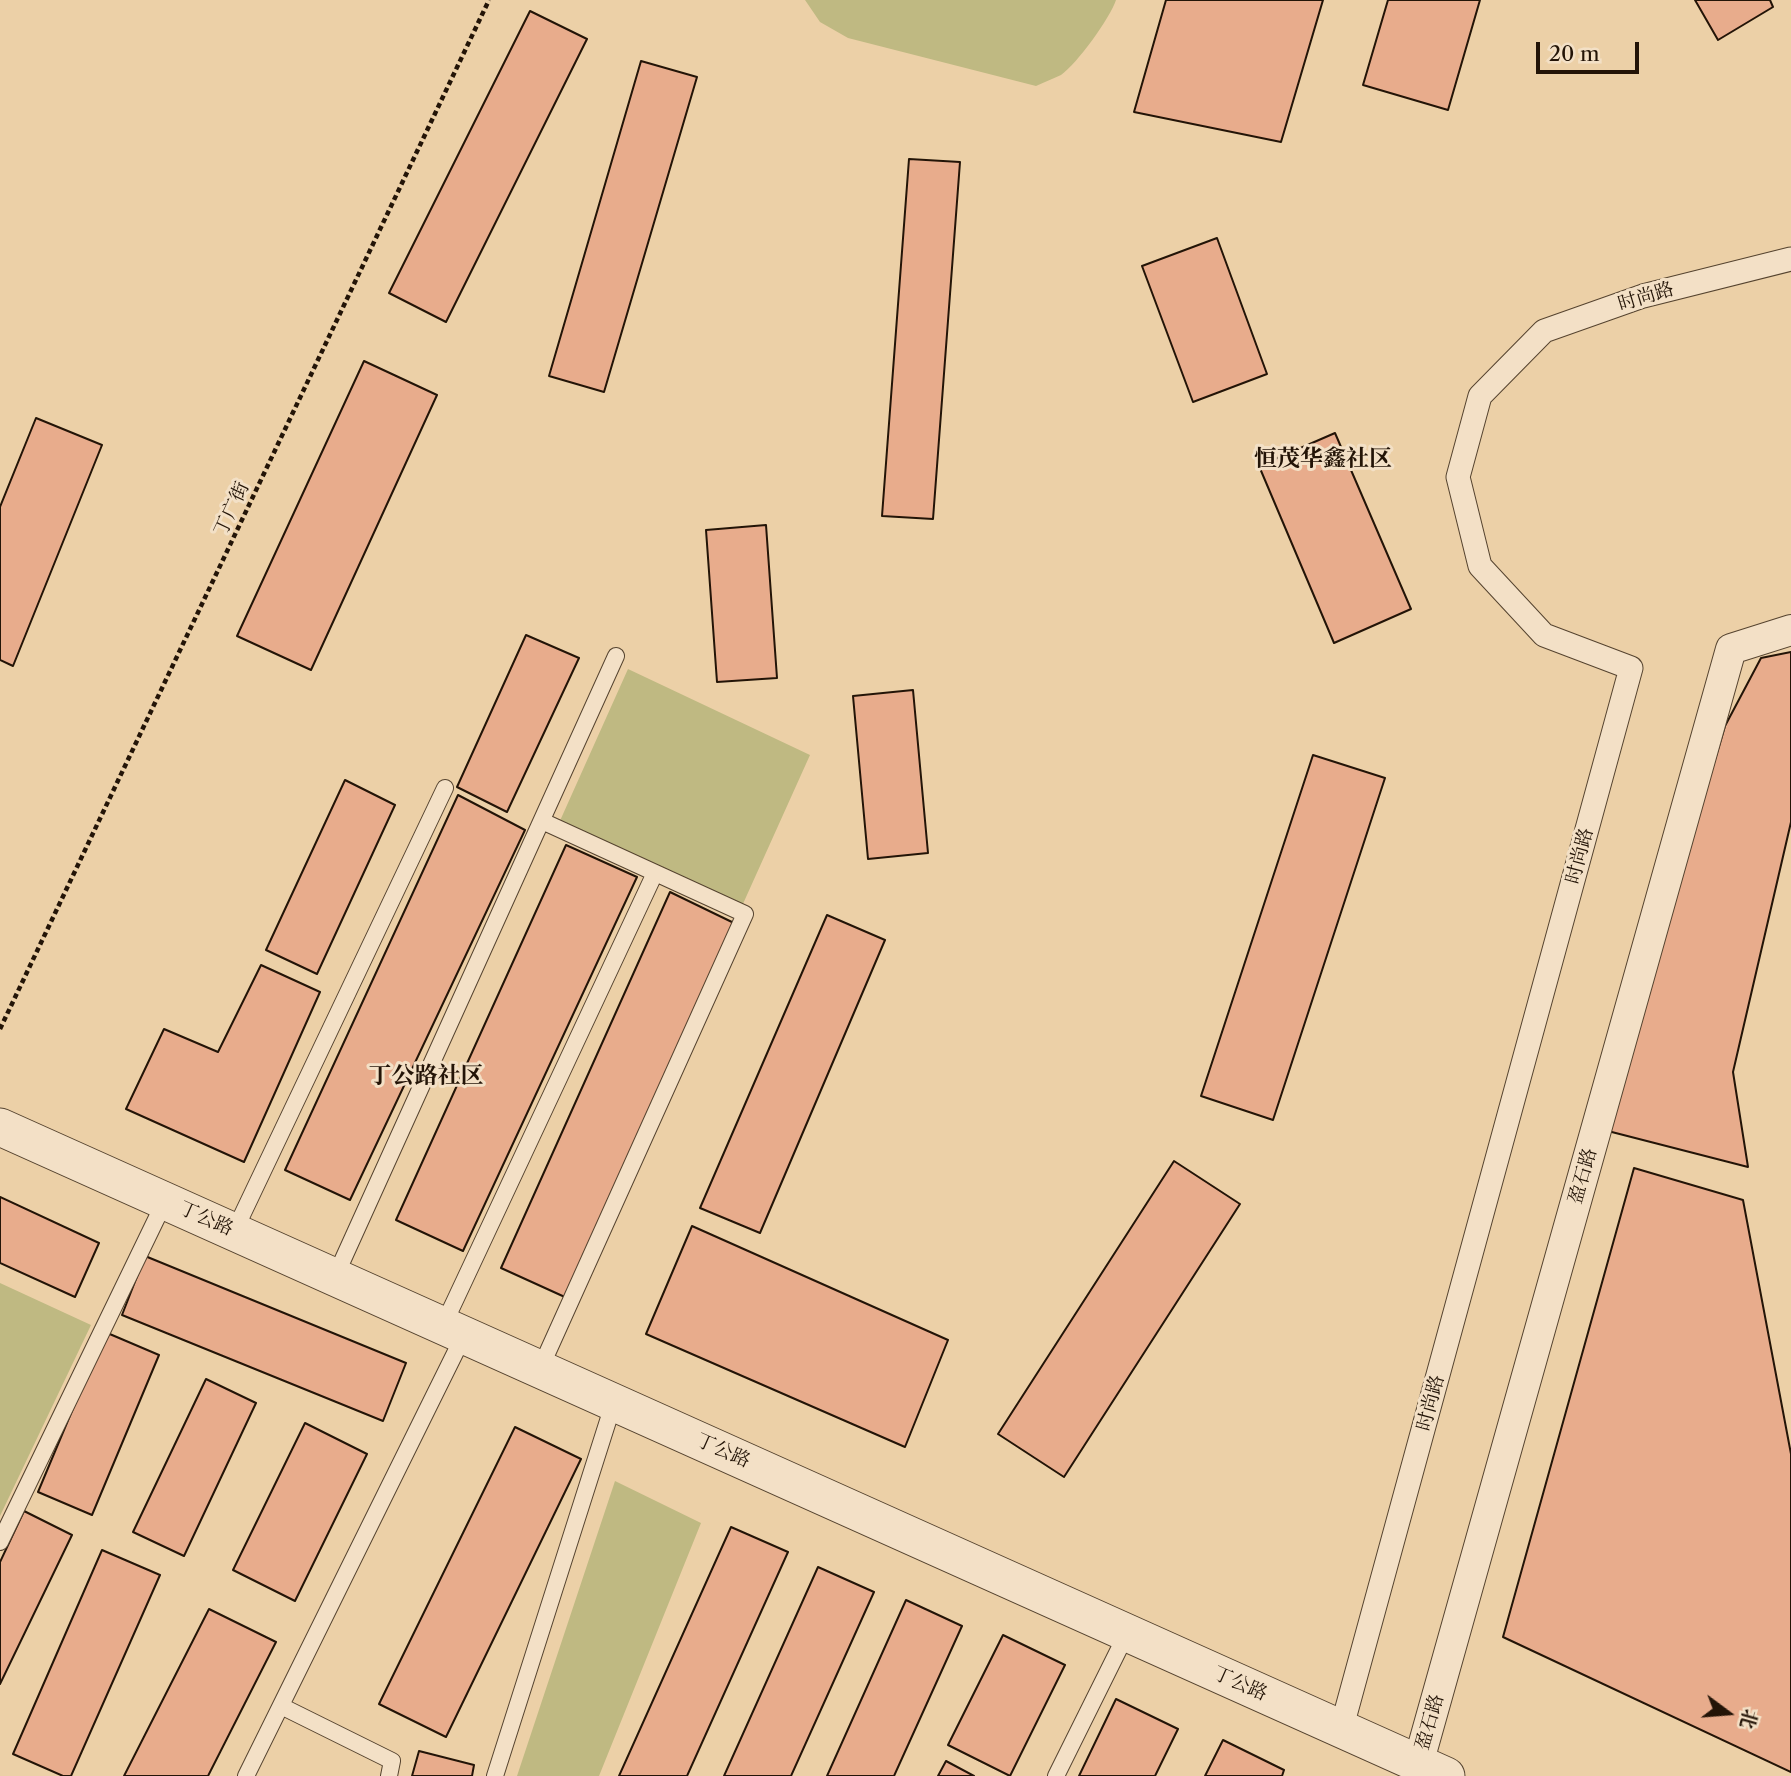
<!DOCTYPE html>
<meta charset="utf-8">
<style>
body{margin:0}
#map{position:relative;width:1791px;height:1776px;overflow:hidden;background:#ecd0a7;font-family:"Libre Caslon Text","Noto Serif SC",serif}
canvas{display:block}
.north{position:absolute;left:1693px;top:1678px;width:70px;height:70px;-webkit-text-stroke:5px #f3e0c6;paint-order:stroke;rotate:106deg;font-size:19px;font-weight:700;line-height:28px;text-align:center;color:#231407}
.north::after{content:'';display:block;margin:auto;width:24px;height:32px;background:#231407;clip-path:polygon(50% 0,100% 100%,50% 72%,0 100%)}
.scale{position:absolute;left:1536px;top:42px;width:103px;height:32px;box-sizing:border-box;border:4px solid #231407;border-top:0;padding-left:9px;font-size:21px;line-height:24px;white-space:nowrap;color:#231407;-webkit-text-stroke:5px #f3e0c6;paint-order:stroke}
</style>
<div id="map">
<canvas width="1791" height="1776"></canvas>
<div class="north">北</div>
<div class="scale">20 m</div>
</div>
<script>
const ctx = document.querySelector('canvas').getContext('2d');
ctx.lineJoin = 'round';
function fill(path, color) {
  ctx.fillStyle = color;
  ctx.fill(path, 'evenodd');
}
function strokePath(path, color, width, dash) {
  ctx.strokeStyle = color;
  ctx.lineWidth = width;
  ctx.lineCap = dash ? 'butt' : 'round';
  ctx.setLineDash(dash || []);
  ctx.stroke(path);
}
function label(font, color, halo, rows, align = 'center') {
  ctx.font = font + ' "Libre Caslon Text","Noto Serif SC",serif';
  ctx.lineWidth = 6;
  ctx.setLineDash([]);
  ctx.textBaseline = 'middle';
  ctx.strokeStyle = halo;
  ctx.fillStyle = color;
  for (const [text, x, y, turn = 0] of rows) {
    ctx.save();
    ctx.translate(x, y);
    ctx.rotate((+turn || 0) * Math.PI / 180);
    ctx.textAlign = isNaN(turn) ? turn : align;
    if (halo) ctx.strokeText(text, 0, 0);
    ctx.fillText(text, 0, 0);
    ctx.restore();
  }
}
const green = new Path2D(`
 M 805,0 L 1116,0 C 1110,18 1077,64 1061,75 C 1053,79 1044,82 1036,86 L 848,38 L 820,22 Z
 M 628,669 L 810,755 L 742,906 L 559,823 Z
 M 0,1283 L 91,1325 L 0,1516 Z
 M 615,1481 L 701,1523 L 599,1776 L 517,1776 Z`);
const building = new Path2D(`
 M 1166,0 L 1323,0 L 1281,142 L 1134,112 Z
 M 1388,0 L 1480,0 L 1448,110 L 1363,85 Z
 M 1695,0 L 1770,0 L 1773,7 L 1718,40 Z
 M 530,11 L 587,39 L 446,322 L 389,293 Z
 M 641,61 L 697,77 L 604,392 L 549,376 Z
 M 909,159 L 960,162 L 933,519 L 882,516 Z
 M 1217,238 L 1267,374 L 1193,402 L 1142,266 Z
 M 364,361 L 437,395 L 311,670 L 237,636 Z
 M 36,418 L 102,445 L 13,666 L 0,660 L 0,507 Z
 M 1335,433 L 1411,609 L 1334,643 L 1259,466 Z
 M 766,525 L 777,678 L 717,682 L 706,530 Z
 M 526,635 L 579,658 L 507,812 L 457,787 Z
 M 1791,652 L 1791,822 L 1733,1072 L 1748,1167 L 1604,1130 L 1725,726 L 1761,658 Z
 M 913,690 L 928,853 L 868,859 L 853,696 Z
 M 1313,755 L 1385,778 L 1273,1120 L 1201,1096 Z
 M 345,780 L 395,805 L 317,974 L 266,950 Z
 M 458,795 L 525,830 L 350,1200 L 285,1170 Z
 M 566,845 L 637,877 L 463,1251 L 396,1220 Z
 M 670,892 L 736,924 L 567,1298 L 501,1268 Z
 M 827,915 L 885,940 L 760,1233 L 700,1208 Z
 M 261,965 L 320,992 L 244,1162 L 126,1109 L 164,1029 L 218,1052 Z
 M 1174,1161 L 1240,1204 L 1064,1477 L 998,1434 Z
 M 1634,1168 L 1743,1200 L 1791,1454 L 1791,1772 L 1503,1637 Z
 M 0,1197 L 99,1243 L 75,1297 L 0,1263 Z
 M 692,1226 L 948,1340 L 905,1447 L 646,1334 Z
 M 145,1256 L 406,1363 L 383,1421 L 122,1315 Z
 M 105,1332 L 159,1355 L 92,1515 L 38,1492 Z
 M 206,1379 L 256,1403 L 184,1556 L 133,1532 Z
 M 305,1423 L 367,1454 L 295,1601 L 233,1570 Z
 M 515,1427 L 581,1459 L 446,1737 L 379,1704 Z
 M 24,1511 L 72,1535 L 0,1684 L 0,1562 Z
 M 731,1527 L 788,1552 L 687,1776 L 619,1776 Z
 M 102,1550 L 160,1575 L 71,1776 L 63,1776 L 13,1754 Z
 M 818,1567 L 874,1592 L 791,1776 L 724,1776 Z
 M 906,1600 L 962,1626 L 894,1776 L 827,1776 Z
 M 209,1609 L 276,1642 L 208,1776 L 124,1776 Z
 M 1003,1635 L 1065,1665 L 1010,1776 L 948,1745 Z
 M 1116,1699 L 1178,1729 L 1155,1776 L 1079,1776 Z
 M 1223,1740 L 1284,1770 L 1282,1776 L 1205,1776 Z
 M 419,1751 L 474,1765 L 472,1776 L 412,1776 Z
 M 946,1761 L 974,1776 L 938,1776 Z`);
const path = new Path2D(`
 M 0,1029 L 489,0`);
const service = new Path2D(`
 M 234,1232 L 445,788
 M 335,1277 L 616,656
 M 443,1326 L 655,873
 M 540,1369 L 745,914 L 542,821
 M 0,1542 L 165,1201
 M 281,1706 L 392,1761 L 389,1776
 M 246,1776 L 464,1335
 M 495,1776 L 614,1402
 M 1056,1776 L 1127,1633`);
const pedestrian = new Path2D(`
 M 1341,1730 L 1631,668 L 1544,635 L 1480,566 L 1458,477 L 1480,396 L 1544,331 L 1643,296 L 1791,259`);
const minor = new Path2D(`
 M 1418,1764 L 1731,649 L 1791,630`);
const tertiary = new Path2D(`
 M 0,1127 L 1446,1776`);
const streetNames = [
 ["时尚路",1646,297,-17],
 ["丁广街",232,509,-65],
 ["时尚路",1580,856,-75],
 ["盈石路",1583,1176,-74],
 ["丁公路",206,1219,24],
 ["时尚路",1431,1403,-75],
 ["丁公路",723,1451,24],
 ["丁公路",1240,1684,24],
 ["盈石路",1430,1722,-74]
];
const quarterNames = [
 ["恒茂华鑫社区",1323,459],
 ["丁公路社区",426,1076]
];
fill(green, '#bfb982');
fill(building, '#e8ac8c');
strokePath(building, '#231407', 2);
strokePath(service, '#55432f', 18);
strokePath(pedestrian, '#55432f', 25);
strokePath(minor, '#55432f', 32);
strokePath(tertiary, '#55432f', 39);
strokePath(path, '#231407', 4.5, [5, 3.5]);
strokePath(service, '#f3e0c6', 16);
strokePath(pedestrian, '#f3e0c6', 23);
strokePath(minor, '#f3e0c6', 30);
strokePath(tertiary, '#f3e0c6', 37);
label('19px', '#231407', '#f3e0c6', streetNames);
label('bold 23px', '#231407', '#f3e0c6', quarterNames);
</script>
